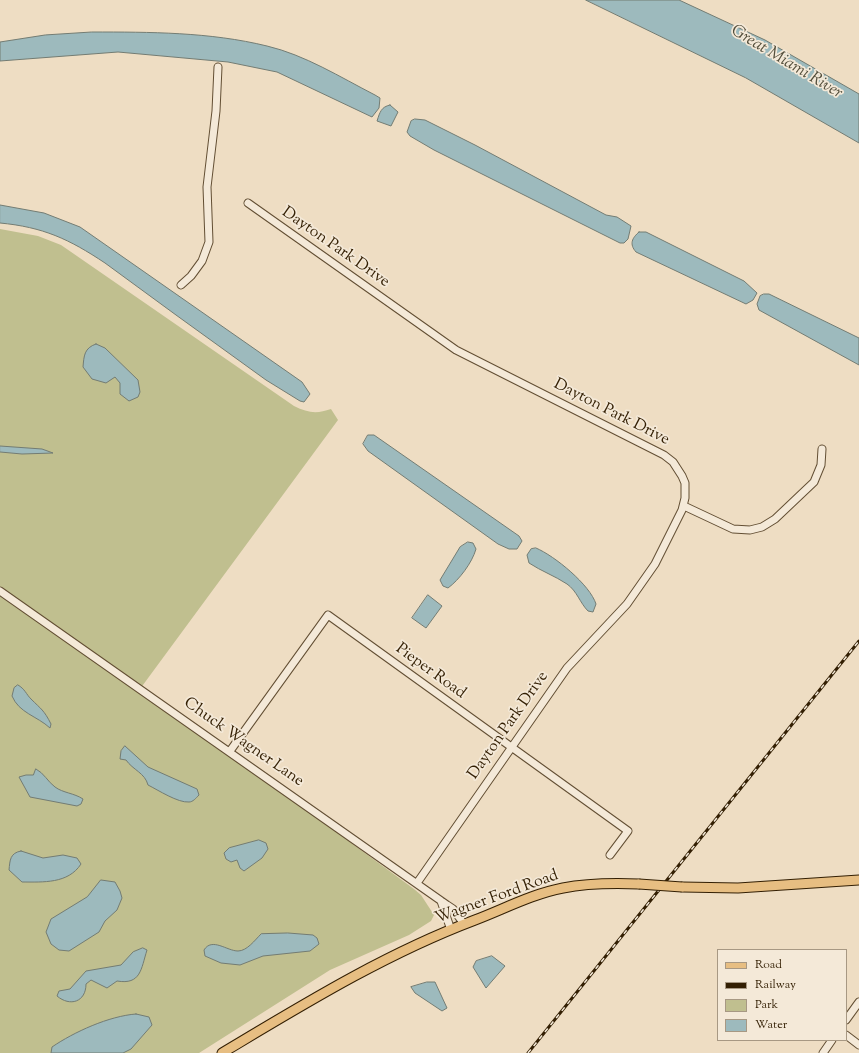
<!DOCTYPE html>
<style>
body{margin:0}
#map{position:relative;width:859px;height:1053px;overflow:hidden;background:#eeddc3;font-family:"Sorts Mill Goudy",serif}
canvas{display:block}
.legend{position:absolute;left:717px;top:949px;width:130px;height:92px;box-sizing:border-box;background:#f4e9d8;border:1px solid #a79883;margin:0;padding:5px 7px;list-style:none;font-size:12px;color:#331f03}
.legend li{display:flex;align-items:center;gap:8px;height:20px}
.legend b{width:20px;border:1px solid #a79883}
</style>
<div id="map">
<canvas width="859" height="1053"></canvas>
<ul class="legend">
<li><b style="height:5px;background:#e7be82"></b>Road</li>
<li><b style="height:5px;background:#331f03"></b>Railway</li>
<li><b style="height:11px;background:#c0bf8f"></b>Park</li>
<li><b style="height:11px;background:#9dbabd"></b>Water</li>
</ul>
</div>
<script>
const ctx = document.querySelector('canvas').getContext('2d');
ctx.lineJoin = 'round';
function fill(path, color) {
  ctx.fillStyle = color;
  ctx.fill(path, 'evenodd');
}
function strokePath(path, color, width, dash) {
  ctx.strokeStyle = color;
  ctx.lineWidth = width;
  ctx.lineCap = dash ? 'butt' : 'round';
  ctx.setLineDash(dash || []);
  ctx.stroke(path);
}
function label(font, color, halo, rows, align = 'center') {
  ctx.font = font + ' "Sorts Mill Goudy",serif';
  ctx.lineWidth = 3.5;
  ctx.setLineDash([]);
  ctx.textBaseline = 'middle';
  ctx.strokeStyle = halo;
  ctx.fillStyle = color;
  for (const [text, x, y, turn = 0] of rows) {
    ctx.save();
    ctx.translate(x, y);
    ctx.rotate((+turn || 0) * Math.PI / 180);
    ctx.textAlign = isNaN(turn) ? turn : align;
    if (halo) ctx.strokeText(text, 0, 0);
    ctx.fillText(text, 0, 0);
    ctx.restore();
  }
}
const green = new Path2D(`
 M 0,229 L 38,236 L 61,245 L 294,406 C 308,413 317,414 331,409 L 338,420 L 140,689 L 296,798 L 354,845 L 414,889 L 421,895 L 434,915 L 431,921 L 409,935 L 330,970 L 199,1053 L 0,1053 Z`);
const water = new Path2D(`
 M 586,0 L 679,0 L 765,40 L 859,94 L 859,143 L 746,78 Z
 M 92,32 C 150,32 210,32 267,46 C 305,55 340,77 375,95 L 380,98 L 379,108 L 372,117 L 277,72 L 228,62 L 118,52 L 0,61 L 0,42 L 45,35 Z
 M 390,105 L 398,112 L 391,126 L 377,121 C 380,112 381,107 390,105 Z
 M 415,119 L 425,120 L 475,145 L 606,215 L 617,217 L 631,226 L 628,239 L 624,243 L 620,243 L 434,150 L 410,136 L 407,132 L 411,121 Z
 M 0,205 L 44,213 L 80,227 L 302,382 L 310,394 L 304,402 L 300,401 L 266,380 L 176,315 L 105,263 C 69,239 43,227 0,223 Z
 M 639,232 L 646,232 L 744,281 L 757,293 L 753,300 L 746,304 L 636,252 C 629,244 632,238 639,232 Z
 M 764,294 L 769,294 L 859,338 L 859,365 L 759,310 L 757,304 L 760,296 Z
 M 96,344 L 105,348 L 138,380 L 140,392 L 138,397 L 129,401 L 120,394 L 120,383 L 115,377 L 106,383 L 92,379 L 83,367 C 84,356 84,348 96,344 Z
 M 368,435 L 374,435 L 519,536 L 522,541 L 517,549 L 509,549 L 498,544 L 368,451 L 363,444 Z
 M 0,446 L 42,449 L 53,453 L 22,454 L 0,452 Z
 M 468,542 L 473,543 L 476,549 C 472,563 459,580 448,588 L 443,586 L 440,580 L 460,547 Z
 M 536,548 C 555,556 590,585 596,604 L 593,612 L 588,611 C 580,603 577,591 567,584 C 555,576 541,571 529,563 L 527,555 L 531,549 Z
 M 428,595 L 442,606 L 426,628 L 412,618 Z
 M 18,685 C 25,689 26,694 31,699 C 41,709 44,710 51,724 L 50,728 C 37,716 19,713 12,696 L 14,688 Z
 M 125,746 L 148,767 L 197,789 L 199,795 C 196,798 193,802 189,802 C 178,803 158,790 148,785 C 145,773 133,770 126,760 L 120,759 L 121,751 Z
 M 36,769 C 44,773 48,782 55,787 C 63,793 74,793 83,799 L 81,804 L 77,806 L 30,797 L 19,777 L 26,775 L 33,775 Z
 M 259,840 L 266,843 L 268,849 L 262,858 L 244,871 L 240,868 L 237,860 L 231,862 L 226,859 L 224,853 L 229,848 Z
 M 21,851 L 43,858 L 63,855 L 77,858 L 81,864 C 68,884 43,882 22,882 L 9,870 C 10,860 10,853 21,851 Z
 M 101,880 L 115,882 L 120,891 L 122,898 L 117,910 L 105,921 L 99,932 L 69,951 L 59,950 L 51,944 L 46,932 L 51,919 L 87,897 Z
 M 288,933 L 313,935 L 317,938 L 319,944 L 310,951 L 263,956 L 240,965 L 221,963 L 205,956 L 204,950 C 212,937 227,951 238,951 C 247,951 255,940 261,934 Z
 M 143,948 L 147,950 C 141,969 141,985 117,981 L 107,988 L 91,980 L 86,984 C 86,1002 70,1007 57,996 L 59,991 L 70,989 L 86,971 L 121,965 L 133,952 Z
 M 492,956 L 505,966 L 486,988 L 473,967 L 476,961 Z
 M 427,982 L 435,982 L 447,1008 L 442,1011 L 415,993 L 411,987 Z
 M 136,1014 L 149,1017 L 152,1025 L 131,1049 L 123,1053 L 51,1053 L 52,1047 C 74,1032 109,1016 136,1014 Z`);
const minor = new Path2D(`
 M 248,203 L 456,350 L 664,455 L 673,462 L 682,476 L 685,483 L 685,498 L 682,510 L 655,564 L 627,604 L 567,668 L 417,883
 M 181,285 L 191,276 L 202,261 L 209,242 L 207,187 L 216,111 L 218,67
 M 684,506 L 733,529 L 750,530 L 762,527 L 775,519 L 814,482 L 821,465 L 822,449
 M 0,591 L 447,905 L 453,909 L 464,924
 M 230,751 L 328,615 L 628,831 L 610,855
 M 441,901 L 451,930
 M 846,1020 L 859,1002
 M 846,1035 L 859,1045
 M 823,1053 L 832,1040`);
const major = new Path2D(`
 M 682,887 L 738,888 L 859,880
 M 222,1053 C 304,1004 385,954 475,920 C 504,909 532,894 563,888 C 588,883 613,883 639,884`);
const rail = new Path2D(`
 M 528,1053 L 859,641`);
const majorBridge = new Path2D(`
 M 639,884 L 682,887`);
const streetNames = [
 ["Dayton Park Drive",335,248,35],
 ["Dayton Park Drive",611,413,27],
 ["Pieper Road",430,672,36],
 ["Dayton Park Drive",509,726,-55],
 ["Chuck Wagner Lane",243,743,35],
 ["Wagner Ford Road",497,898,-20]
];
const waterNames = [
 ["Great Miami River",786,63,31]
];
fill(green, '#c0bf8f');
fill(water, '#9dbabd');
strokePath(water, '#737c73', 1);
strokePath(minor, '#624e33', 9);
strokePath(major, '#331f03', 11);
strokePath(minor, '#f4e9d8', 7);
strokePath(major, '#e7be82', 9);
strokePath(rail, '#331f03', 3);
strokePath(rail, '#f4e9d8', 1.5, [4.5]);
strokePath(majorBridge, '#331f03', 11, []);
strokePath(majorBridge, '#e7be82', 9);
label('16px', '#331f03', '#f4e9d8', streetNames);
label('italic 17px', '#534e3b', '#f4e9d8', waterNames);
</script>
